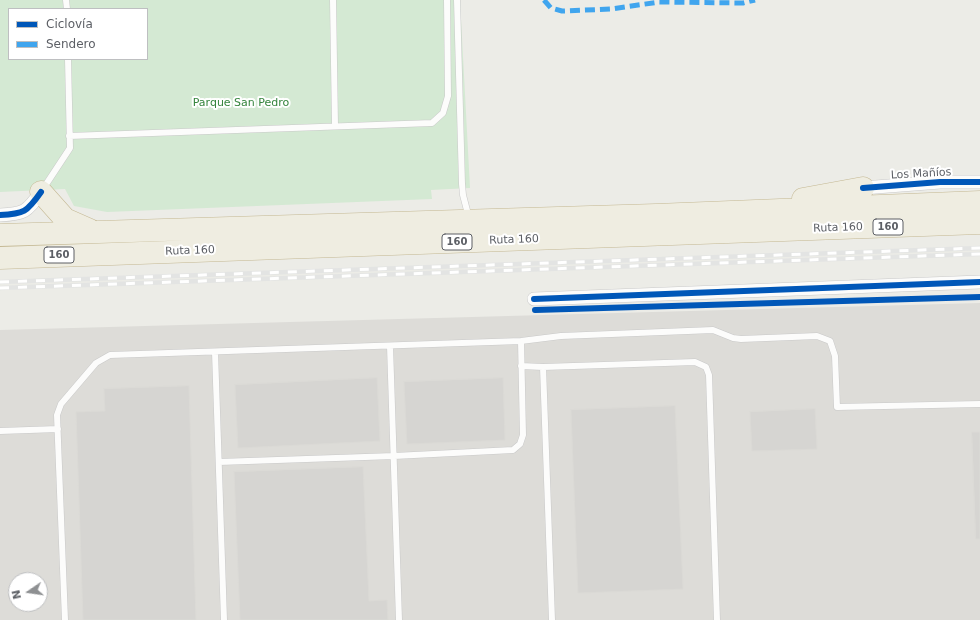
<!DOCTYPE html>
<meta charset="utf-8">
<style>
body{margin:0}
#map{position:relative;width:980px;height:620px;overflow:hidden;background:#ecece7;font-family:"DejaVu Sans",sans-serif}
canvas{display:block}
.legend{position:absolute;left:8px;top:8px;width:140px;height:52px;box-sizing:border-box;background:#fff;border:1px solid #bebfc1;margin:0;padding:5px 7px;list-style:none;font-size:12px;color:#5c5f65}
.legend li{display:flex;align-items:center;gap:8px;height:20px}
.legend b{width:20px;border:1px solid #bebfc1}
.north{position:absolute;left:8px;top:572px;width:40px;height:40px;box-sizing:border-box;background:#fff;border:1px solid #bebfc1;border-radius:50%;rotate:257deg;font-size:11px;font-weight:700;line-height:16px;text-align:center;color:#5c5f65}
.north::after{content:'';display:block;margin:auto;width:14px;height:18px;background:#8e9092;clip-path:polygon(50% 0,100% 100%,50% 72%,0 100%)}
</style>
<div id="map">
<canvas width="980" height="620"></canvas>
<ul class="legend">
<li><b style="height:5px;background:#0057b8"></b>Ciclovía</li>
<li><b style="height:5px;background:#40a5ee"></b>Sendero</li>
</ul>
<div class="north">N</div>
</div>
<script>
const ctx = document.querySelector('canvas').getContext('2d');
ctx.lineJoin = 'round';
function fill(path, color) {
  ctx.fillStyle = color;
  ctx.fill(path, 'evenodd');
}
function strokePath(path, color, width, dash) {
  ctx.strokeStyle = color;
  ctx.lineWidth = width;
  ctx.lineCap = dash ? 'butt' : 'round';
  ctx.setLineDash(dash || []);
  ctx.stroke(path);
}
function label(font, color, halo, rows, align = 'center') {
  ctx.font = font + ' "DejaVu Sans",sans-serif';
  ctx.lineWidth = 4;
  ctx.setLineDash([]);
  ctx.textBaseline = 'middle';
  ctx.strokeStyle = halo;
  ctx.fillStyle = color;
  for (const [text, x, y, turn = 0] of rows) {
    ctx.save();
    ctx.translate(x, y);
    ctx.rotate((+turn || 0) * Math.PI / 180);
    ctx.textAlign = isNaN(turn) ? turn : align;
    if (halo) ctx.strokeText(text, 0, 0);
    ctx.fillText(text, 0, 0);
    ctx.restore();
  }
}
const industrial = new Path2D(`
 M 980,303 L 980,620 L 0,620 L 0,330 ZM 16,580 L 40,580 L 40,604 L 16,604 Z`);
const green = new Path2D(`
 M 0,0 L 460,0 L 470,188 L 431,190 L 432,199 L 107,212 L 74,206 L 65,189 L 0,192 ZM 9,9 L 147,9 L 147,59 L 9,59 Z`);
const building = new Path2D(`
 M 377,378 L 380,441 L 238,448 L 235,385 Z
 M 503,378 L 505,440 L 407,444 L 404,382 Z
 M 189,386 L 196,620 L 83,620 L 76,412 L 105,411 L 104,389 Z
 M 675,406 L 683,589 L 578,593 L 571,410 Z
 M 815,409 L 817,449 L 752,451 L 750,412 Z
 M 972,432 L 980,432 L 980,539 L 976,539 Z
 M 363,467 L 369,601 L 387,600 L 388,620 L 240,620 L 234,472 Z`);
const lane = new Path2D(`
 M 66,0 L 67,9
 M 333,0 L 335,125
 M 457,0 L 462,184 L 463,195 L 469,218
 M 69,136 L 432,123 L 443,113 L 448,96 L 447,0
 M 43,189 L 70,148 L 68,59
 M 390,346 L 399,620
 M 215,352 L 224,620
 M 521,366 L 543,367 L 695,362 L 706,367 L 709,375 L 717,620
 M 543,367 L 552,620
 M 0,431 L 58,429
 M 219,462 L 394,456 L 513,450 L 520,444 L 523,435 L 521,341
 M 65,620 L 57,415 L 61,404 L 96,363 L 110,355 L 521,341 L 561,336 L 713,330 L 733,338 L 741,339 L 817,336 L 830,341 L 835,356 L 837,407 L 980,404`);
const street = new Path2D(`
 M 863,188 L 940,182 L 980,182
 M 0,215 C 24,214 27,212 41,192
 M 534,299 L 980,282`);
const highway = new Path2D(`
 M 41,192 L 65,219 L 90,230
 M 803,199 L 863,188
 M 0,235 L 656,215 L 980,202
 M 0,258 L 980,223`);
const rail = new Path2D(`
 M 0,282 L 980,248
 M 0,288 L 980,254`);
const quiet = new Path2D(`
 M 544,0 L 551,8 L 562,11 L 611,9 L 659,2 L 743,3 L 755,0`);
const cycleway = new Path2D(`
 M 863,188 L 940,182 L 980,182
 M 0,215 C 24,214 27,212 41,192
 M 534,299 L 980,282
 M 535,310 L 980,297`);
const shields = [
 [888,227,30],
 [457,242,30],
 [59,255,30]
];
const shieldNames = [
 ["160",888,227],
 ["160",457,242],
 ["160",59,255]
];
const parkNames = [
 ["Parque San Pedro",241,103]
];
const streetNames = [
 ["Los Mañíos",921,174,-3],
 ["Ruta 160",838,228,-2],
 ["Ruta 160",514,240,-2],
 ["Ruta 160",190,251,-2]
];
fill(industrial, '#dddcd8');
fill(green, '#d4e9d3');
fill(building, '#d6d5d2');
strokePath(building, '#dbdad6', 1);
strokePath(lane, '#c9c9c9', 7);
strokePath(street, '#c9c9c9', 14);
strokePath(highway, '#c4b893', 23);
strokePath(lane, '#fcfcfb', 6);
strokePath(street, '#fcfcfb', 13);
strokePath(highway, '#efede1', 22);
strokePath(rail, '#e3e4e3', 4.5);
strokePath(rail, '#fff', 3, [9]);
strokePath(quiet, '#40a5ee', 5, [10, 5]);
strokePath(cycleway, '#0057b8', 6);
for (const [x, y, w] of shields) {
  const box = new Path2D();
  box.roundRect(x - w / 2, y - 8, w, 16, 3);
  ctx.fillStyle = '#fff';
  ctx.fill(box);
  strokePath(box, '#5c5f65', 1);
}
label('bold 10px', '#5c5f65', null, shieldNames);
label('11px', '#34843c', '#fff', parkNames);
label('11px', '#5c5f65', '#fff', streetNames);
</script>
